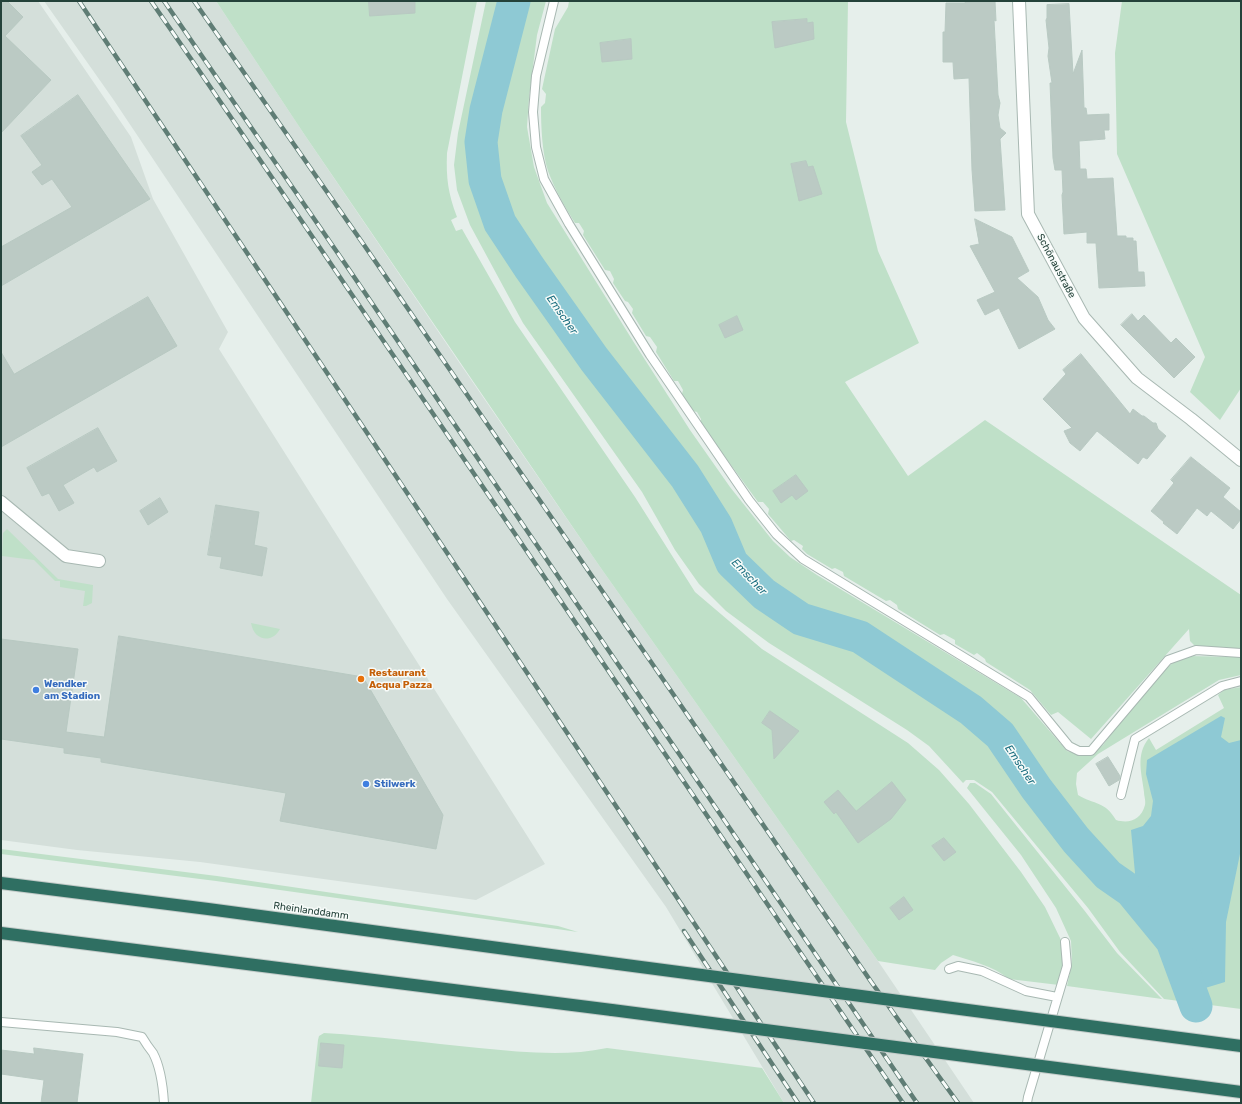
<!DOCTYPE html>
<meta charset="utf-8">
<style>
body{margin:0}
#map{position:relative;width:1242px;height:1104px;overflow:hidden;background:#e6efeb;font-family:Rubik,sans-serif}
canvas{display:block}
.frame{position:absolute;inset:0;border:2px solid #24423a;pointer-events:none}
</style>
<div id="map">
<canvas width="1242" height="1104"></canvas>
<div class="frame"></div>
</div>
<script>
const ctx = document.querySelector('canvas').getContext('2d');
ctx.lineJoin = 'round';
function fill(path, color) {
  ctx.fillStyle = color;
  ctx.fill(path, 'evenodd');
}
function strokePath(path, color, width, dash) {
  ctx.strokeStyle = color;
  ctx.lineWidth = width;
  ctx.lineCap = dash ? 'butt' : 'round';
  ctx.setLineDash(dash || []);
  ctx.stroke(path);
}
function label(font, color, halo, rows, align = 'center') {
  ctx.font = font + ' Rubik,sans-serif';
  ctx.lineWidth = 3;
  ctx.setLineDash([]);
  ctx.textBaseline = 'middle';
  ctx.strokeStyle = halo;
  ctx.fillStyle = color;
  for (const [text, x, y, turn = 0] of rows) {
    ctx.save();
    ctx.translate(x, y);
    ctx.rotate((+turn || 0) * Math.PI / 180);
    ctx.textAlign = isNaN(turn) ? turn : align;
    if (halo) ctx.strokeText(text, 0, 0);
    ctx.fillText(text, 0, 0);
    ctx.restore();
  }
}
const built = new Path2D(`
 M 1,1 L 38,1 L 131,137 L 153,199 L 228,332 L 219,349 L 545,864 L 476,900 L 200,862 L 77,850 L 1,840 Z
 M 44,1 L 216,1 L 304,134 L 463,368 L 598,564 L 878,961 L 974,1103 L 784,1103 L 666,907 L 447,599 L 113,99 Z`);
const green = new Path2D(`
 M 216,1 L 477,1 L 447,153 C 446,178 448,193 457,217 L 451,220 L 456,231 L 462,229 L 515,322 L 635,497 L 695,592 L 762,649 L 908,743 L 939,770 L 969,804 L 1021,872 L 1045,907 L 1061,940 L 1064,965 L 1059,985 L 1009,979 C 993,966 972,961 953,955 L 941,963 L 935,970 L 878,961 L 598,564 L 304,134 Z
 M 486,1 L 546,1 L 537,35 L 529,98 L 527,127 L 534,167 L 547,203 L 633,341 L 690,430 L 730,487 L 773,541 L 790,557 L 817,575 L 1021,698 L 1067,751 L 1081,755 L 1092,753 L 1103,745 L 1123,718 L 1164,670 L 1174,662 L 1188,656 L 1241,657 L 1241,675 L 1219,680 L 1098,754 L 1077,773 L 1076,784 L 1078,795 C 1095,805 1105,801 1116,820 C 1129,824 1141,820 1145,805 C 1146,801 1144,796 1144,792 C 1142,774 1135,755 1149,738 L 1156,750 L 1224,708 L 1218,695 L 1224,690 L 1241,687 L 1241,1009 L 1164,999 L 1120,952 L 1088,908 L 992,792 L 974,780 L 966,780 L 963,783 L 929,746 L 907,730 L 769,643 L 726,611 L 699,584 L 675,550 L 642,492 L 523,323 L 470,225 L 457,190 L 454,165 L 458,133 Z
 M 569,1 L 848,1 L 846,122 L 878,251 L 919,343 L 845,382 L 908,476 L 985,420 L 1241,595 L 1241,650 L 1196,647 L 1190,641 L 1189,629 L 1091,739 L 1058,712 L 1051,715 L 1030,690 L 986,662 L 985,659 L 977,653 L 974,655 L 955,644 L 955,640 L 944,634 L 940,635 L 898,609 L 897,605 L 890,600 L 886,601 L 844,576 L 843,572 L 835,568 L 832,569 L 807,554 L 802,549 L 803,546 L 794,540 L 791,541 L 768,514 L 769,509 L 763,502 L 758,502 L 701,424 L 701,419 L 697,412 L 693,411 L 682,394 L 683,390 L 678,381 L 674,381 L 656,352 L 657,347 L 650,337 L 646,336 L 632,313 L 633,309 L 628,302 L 625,301 L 613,283 L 614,279 L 610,271 L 605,270 L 583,235 L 584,231 L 579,223 L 575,223 C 565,207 555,190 548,171 C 542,153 541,126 541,107 L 545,103 L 546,94 L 542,89 L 555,29 L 568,7 Z
 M 1122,1 L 1241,1 L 1241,388 L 1220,420 L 1190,392 L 1205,357 L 1117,154 L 1115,53 Z
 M 7,529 L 58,579 L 93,585 L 92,603 L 86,606 L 83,606 L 85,591 L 60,587 L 60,581 L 55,581 L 34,560 L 2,556 L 3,533 Z
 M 251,623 L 280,629 C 272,644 254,641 251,623 Z
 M 970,783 L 975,783 L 991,794 L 1084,910 L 1117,953 L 1162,999 L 1067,986 L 1072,963 L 1071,941 L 1056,908 L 1021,855 L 967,788 Z
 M 1,849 L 217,876 L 558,926 L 578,932 L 216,881 L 1,854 Z
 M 324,1033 C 376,1036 427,1043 479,1048 C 522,1052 565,1057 607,1048 L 762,1068 L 784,1103 L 311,1103 L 318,1040 L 319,1036 Z`);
const water = new Path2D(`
 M 1221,716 L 1225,718 L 1221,737 L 1229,743 L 1241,740 L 1241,849 L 1226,922 L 1225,982 L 1202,989 L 1185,940 L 1149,893 L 1136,884 L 1131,830 L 1143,826 L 1151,816 L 1153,801 L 1146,774 L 1147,760 Z`);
const river = new Path2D(`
 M 514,1 L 486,110 L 481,142 L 485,180 L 500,223 L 529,267 L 594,359 L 685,476 L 716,525 L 732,563 L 764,594 L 801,619 L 860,637 L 971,710 L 1000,735 L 1036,788 L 1076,840 L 1108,875 L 1131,891 L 1172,941 L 1196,1006`);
const building = new Path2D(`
 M 1,1 L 7,1 L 23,17 L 5,36 L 51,80 L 1,133 Z
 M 369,1 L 415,1 L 415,13 L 370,16 Z
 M 965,1 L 995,1 L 996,21 L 994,20 L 998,95 L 1000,103 L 998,115 L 1000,128 L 1006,133 L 1000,139 L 1005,210 L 975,211 L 972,170 L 969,78 L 954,79 L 953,62 L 943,62 L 943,32 L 945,32 L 946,3 L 965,3 Z
 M 1069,4 L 1073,74 L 1082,50 L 1084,108 L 1086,108 L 1087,115 L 1109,114 L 1109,130 L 1104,130 L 1105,139 L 1079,141 L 1080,169 L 1086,169 L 1087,179 L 1113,178 L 1117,236 L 1126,236 L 1126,238 L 1133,238 L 1133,241 L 1136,241 L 1138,272 L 1144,272 L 1145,286 L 1099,288 L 1096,243 L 1087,243 L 1087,232 L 1064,234 L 1062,195 L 1063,192 L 1062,170 L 1055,170 L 1053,158 L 1050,83 L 1052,83 L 1048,56 L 1049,48 L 1046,20 L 1047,18 L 1047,5 Z
 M 807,19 L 807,23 L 813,22 L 814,39 L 775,48 L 772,22 Z
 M 631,39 L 632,59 L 602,62 L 600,43 Z
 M 78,95 L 150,199 L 1,286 L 1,247 L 72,207 L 52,179 L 42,185 L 32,172 L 42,165 L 21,136 Z
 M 806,161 L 808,167 L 813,166 L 822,194 L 799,201 L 791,164 Z
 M 975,219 L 1012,237 L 1029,271 L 1017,278 L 1038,297 L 1048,320 L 1055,329 L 1019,349 L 999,308 L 985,315 L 977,300 L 995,292 L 970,246 L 979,244 Z
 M 148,297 L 177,346 L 1,447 L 1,352 L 14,374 Z
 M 1132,314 L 1138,321 L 1144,315 L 1171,343 L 1176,338 L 1195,357 L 1174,378 L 1121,325 Z
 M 737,316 L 743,330 L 725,338 L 719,325 Z
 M 1081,354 L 1130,414 L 1133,409 L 1142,416 L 1144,416 L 1153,423 L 1156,423 L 1158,429 L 1166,436 L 1147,459 L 1143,457 L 1138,464 L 1097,431 L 1080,451 L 1070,443 L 1064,431 L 1072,428 L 1043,399 L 1066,374 L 1063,370 Z
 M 98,428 L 117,461 L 97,472 L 94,467 L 63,485 L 74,503 L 59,511 L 49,493 L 42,496 L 27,468 Z
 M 1191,457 L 1230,488 L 1223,497 L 1241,512 L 1241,519 L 1233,529 L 1211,511 L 1207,516 L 1197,508 L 1177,534 L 1163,523 L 1164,522 L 1151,511 L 1174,483 L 1171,480 Z
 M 796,475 L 808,491 L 796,500 L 792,495 L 781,503 L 773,491 Z
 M 160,498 L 168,512 L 148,525 L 140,511 Z
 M 216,505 L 259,512 L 254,545 L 267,548 L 262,576 L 220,568 L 222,557 L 208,555 Z
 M 119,636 L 363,677 L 443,815 L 436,849 L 280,821 L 286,793 L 101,762 L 101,758 L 64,753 L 64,748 L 1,739 L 1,639 L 78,649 L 66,732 L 104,737 Z
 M 770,711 L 799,731 L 774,759 L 772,730 L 762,723 Z
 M 1108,757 L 1120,776 L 1119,780 L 1109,786 L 1096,764 Z
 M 892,782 L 906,800 L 891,819 L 858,843 L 836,812 L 834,814 L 824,802 L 838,790 L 856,811 Z
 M 944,838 L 956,852 L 944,861 L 932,846 Z
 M 904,897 L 913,910 L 899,920 L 890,908 Z
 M 321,1043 L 344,1045 L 342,1068 L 319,1066 Z
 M 34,1048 L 83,1054 L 77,1103 L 41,1103 L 44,1080 L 1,1074 L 1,1050 L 34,1054 Z`);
const lane = new Path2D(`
 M 554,1 L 536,76 L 533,112 L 536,147 L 544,179 L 569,224 L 650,355 L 749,500 L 776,534 L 803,559 L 1029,697 L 1069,746 L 1079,751 L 1091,751 L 1168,660 L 1196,650 L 1241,653
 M 1121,795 L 1135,739 L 1222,686 L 1241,681
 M 949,969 L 958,966 L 982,971 L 1026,991 L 1057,997
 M 1,1022 L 117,1032 L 142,1037 C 145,1042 149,1048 153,1053 C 161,1068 163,1087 164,1103
 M 1027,1103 L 1028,1097 L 1067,966 L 1065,942`);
const street = new Path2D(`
 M 1019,1 L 1028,214 L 1084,318 L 1137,378 L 1191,419 L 1241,460
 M 1,502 L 66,556 L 99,561`);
const highway = new Path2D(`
 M 1,883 L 208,909 L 618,964
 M 1,933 L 612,1010`);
const rail = new Path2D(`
 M 79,1 L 814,1103
 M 151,1 L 198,69 L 903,1103
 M 164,1 L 348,268 L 917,1103
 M 194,1 L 364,245 L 872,983 L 958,1103
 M 684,931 L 798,1103`);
const highwayBridge = new Path2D(`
 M 618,964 L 1241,1046
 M 612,1010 L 1241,1092`);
const markers = [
 [361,679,4,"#e8710a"],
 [36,690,4,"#3f7fe0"],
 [366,784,4,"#3f7fe0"]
];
const streetNames = [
 ["Schönaustraße",1056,266,62],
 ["Rheinlanddamm",311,911,8]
];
const foodNames = [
 ["Restaurant",369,673],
 ["Acqua Pazza",369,685]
];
const shopNames = [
 ["Wendker",44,684],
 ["am Stadion",44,696],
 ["Stilwerk",374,784]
];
const waterNames = [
 ["Emscher",562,315,55],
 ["Emscher",749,577,46],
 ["Emscher",1020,765,56]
];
fill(built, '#d4dfda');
fill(green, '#bfe0c8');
fill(water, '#8ec9d4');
strokePath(river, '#8ec9d4', 33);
fill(building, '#bbcac4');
strokePath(building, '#b8c9c2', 1);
strokePath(lane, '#a8b8b2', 10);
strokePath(street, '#a8b8b2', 14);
strokePath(highway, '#c2cac8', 14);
strokePath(lane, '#fff', 8);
strokePath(street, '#fff', 12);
strokePath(highway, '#2f6f62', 12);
strokePath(rail, '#5f7d75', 4.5);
strokePath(rail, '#f7fbf9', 3, [9]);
strokePath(highwayBridge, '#c2cac8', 14, []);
strokePath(highwayBridge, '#2f6f62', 12);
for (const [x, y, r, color] of markers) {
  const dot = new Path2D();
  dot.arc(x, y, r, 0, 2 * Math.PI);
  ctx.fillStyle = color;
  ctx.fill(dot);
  strokePath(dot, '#f7fbf9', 1.5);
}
label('10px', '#24423a', '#f7fbf9', streetNames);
label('bold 10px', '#c56008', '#f7fbf9', foodNames, 'left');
label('bold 10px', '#366cbe', '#f7fbf9', shopNames, 'left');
label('italic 11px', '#1c6f80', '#f7fbf9', waterNames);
</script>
